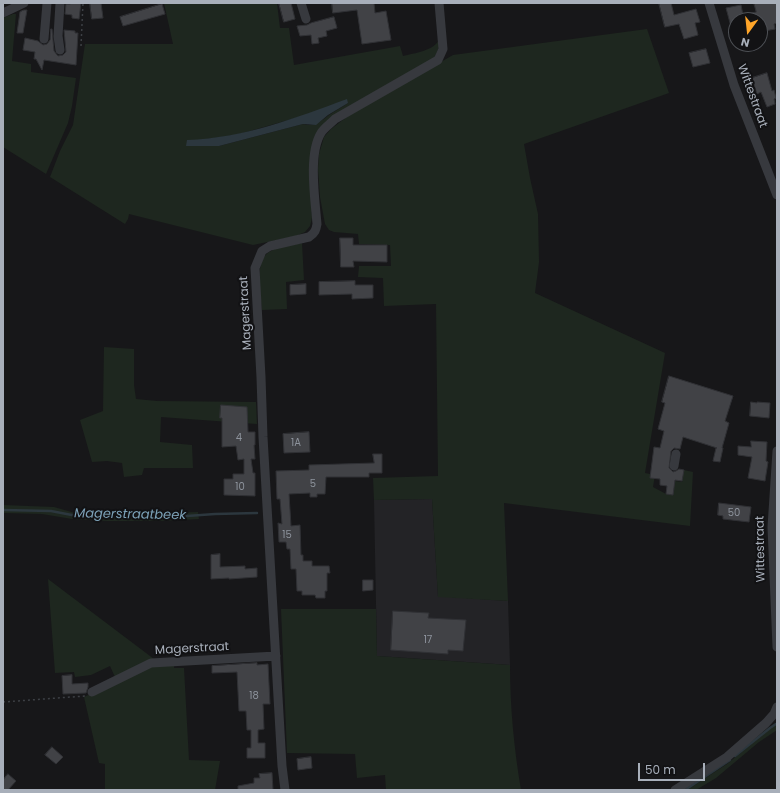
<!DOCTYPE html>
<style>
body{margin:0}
#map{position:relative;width:780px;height:793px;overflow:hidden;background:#171719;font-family:Poppins,sans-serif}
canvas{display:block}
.frame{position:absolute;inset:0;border:4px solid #a8afba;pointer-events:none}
.north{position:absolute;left:728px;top:12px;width:40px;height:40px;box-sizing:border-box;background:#121214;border:1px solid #4e5156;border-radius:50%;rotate:195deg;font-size:11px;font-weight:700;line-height:16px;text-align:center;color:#a8afba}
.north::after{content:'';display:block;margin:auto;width:14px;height:18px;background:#ffa529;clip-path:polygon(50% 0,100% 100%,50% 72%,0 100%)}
.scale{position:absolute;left:638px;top:763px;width:67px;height:18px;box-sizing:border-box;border:2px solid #a8afba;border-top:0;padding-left:5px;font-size:12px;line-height:14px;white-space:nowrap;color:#a8afba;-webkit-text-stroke:3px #121214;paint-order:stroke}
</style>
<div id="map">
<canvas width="780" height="793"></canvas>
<div class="frame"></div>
<div class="north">N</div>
<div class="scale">50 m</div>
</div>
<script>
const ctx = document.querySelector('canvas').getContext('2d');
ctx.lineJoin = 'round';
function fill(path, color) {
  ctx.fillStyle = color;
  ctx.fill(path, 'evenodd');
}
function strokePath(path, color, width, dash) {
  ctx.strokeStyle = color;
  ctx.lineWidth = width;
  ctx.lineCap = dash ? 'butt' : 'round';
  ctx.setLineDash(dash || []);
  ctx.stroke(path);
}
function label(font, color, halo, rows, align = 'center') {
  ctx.font = font + ' Poppins,sans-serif';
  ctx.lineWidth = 4;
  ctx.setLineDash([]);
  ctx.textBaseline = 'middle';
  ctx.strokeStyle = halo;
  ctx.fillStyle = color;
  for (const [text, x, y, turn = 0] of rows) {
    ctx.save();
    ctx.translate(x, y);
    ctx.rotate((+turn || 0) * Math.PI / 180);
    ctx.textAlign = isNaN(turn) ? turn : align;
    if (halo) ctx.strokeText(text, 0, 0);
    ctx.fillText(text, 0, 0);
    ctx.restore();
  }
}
const built = new Path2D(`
 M 432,499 L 438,596 L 508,601 L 510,665 L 377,656 L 374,500 Z`);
const green = new Path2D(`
 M 164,3 L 277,3 L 280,28 L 289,28 L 294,65 L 400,46 L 403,56 C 415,53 433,51 439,40 L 439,47 L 434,59 L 321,127 L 310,179 L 312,218 L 310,226 L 305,232 L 296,236 L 253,245 L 129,214 L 128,219 L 125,224 L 50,177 L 60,151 L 73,125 L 85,44 L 173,44 ZM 348,103 C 342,107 335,111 329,115 C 320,122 314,127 303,124 L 219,146 L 207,139 L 236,135 Z
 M 13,14 L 16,14 L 12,61 L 31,64 L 31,72 L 76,78 L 72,106 L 68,123 L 46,174 L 3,147 L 3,18 Z
 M 647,29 L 669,93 L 524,144 L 530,178 L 538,214 L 539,262 L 535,293 L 665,353 L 645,473 L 655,475 L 653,487 L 666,494 L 673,495 L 675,481 L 682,482 L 684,470 L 693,472 L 690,526 L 504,503 L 508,601 L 438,597 L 432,499 L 374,500 L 373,478 L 438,476 L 436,304 L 384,306 L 383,278 L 358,277 L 359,266 L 391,266 L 390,245 L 359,244 L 358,234 L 334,232 L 329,230 L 325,224 L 320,197 L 318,169 L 319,154 L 324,137 L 331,129 L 352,113 L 453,55 Z
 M 302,243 L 304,280 L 286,282 L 287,309 L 262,310 C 261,294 253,259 271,251 C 280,246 291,245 302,243 Z
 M 104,347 L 134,349 L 134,385 L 136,399 L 157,401 L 256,402 L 257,424 L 161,417 L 160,442 L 192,445 L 193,468 L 144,468 L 142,475 L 124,477 L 122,463 L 107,461 L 92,462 L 80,420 L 103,411 Z
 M 3,505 L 54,507 L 75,513 L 138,514 L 198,512 L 199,519 L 160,521 L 107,521 L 72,519 L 42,514 L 3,513 Z
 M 48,579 L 154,659 L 115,677 L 110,666 L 91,675 L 75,677 L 74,672 L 55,673 Z
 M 281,609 L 376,609 L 377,656 L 510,665 C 510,707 514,748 521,790 L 386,790 L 385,775 L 357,778 L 355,754 L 287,753 Z
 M 174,665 L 174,668 L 184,668 L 189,760 L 220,761 L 215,790 L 105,790 L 105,764 L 99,763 L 84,697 L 147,667 Z
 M 777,724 L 777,730 L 759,742 L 716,778 L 696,790 L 687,790 L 727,764 L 770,729 Z`);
const water = new Path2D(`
 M 347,99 L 348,103 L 328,115 L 316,125 L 303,124 L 219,146 L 186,146 L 187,140 C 244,138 295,118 347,99 Z`);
const stream = new Path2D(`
 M 3,510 L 51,511 L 77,516 L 173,517 L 215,514 L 257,513
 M 735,756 L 770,728 L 776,724
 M 685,790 L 730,760`);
const building = new Path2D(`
 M 70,3 L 81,3 L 79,19 L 72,18 L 72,15 L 65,14 L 66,4 L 70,4 Z
 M 90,3 L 101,3 L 103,18 L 92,19 Z
 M 279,3 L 291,3 L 295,19 L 284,22 Z
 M 332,3 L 374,3 L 375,13 L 386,11 L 391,40 L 362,44 L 357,10 L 333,13 Z
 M 659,3 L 671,3 L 674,15 L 696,9 L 700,22 L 695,23 L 698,35 L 684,39 L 679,24 L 665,27 Z
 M 754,3 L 777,3 L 777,23 L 774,24 L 775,29 L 760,32 L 760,20 L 736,20 L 736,34 L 733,34 L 726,8 L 741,5 L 743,15 L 756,12 Z
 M 162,4 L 165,14 L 123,26 L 120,17 Z
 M 24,10 L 27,10 L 23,33 L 17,33 L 20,12 Z
 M 334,17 L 337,28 L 326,31 L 327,36 L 318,38 L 319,43 L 312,44 L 311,35 L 300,36 L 297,26 L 307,25 L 311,23 Z
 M 51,29 L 52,29 L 54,51 L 58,56 L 63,55 L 66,52 L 64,30 L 75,31 L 75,33 L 78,33 L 76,65 L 44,60 L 42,70 L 36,59 L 34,59 L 35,52 L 23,50 L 25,38 L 38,41 L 43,45 L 47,44 L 50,40 Z
 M 706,49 L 710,63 L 693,67 L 689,53 Z
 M 767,73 L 772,91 L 774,90 L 776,98 L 774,99 L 775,104 L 767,107 L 761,92 L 757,94 L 752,78 Z
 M 340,238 L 353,238 L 353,245 L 387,245 L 387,262 L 353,261 L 354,267 L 341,267 Z
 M 355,281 L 355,285 L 373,285 L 373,298 L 352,299 L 352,294 L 319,295 L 319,282 Z
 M 306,284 L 306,294 L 290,295 L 290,285 Z
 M 669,376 L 733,396 L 725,421 L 729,423 L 722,448 L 723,448 L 720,462 L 713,461 L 716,448 L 717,448 L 683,437 L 680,449 L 674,448 L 671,451 L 669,468 L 673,472 L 676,471 L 679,469 L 684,470 L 682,481 L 675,480 L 673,495 L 666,494 L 667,486 L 660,485 L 660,479 L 650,478 L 654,447 L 660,448 L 664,431 L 658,429 L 665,403 L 662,402 Z
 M 751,402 L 757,403 L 757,402 L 770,403 L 769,418 L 750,416 Z
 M 221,405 L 247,407 L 248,432 L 255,432 L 255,445 L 254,445 L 255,459 L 251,459 L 253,473 L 255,473 L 255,496 L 224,495 L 224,479 L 233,479 L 233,474 L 244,474 L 244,459 L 238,460 L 236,446 L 222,447 L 222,418 L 220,418 Z
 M 309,432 L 310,452 L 284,453 L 283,434 Z
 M 751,441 L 767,442 L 766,461 L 768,462 L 765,481 L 748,478 L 752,457 L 738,455 L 738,446 L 751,447 Z
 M 373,454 L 382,454 L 382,473 L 369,473 L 369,477 L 326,477 L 325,494 L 317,494 L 317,497 L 310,497 L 310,493 L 289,494 L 291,526 L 300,525 L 301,555 L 303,555 L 303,561 L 312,561 L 312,566 L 329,566 L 330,573 L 327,573 L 327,591 L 325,591 L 325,598 L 316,598 L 315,595 L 302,595 L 302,591 L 297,591 L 296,569 L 291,569 L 290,549 L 287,549 L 286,542 L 279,542 L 278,523 L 282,524 L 280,499 L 277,499 L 276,471 L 309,470 L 309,465 L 374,463 Z
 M 719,503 L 751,507 L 749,522 L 723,519 L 723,516 L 718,515 Z
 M 220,554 L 220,567 L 245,566 L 245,569 L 257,568 L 257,577 L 229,579 L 229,578 L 211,579 L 211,555 Z
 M 363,580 L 373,580 L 373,590 L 363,591 Z
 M 393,611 L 429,613 L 428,618 L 466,620 L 463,651 L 448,650 L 448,654 L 391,650 Z
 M 257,663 L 257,665 L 268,664 L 270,704 L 263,704 L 264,729 L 258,730 L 258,743 L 265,743 L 265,758 L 247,758 L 247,748 L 251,748 L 251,730 L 247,730 L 246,711 L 239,711 L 237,672 L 212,673 L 212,666 Z
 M 72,675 L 72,684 L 88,683 L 88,687 L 86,693 L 63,694 L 62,676 Z
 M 52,747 L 63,757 L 56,764 L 45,755 Z
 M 311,757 L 312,768 L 298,770 L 297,759 Z
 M 272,773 L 273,790 L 238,790 L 238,786 L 254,783 L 254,778 L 260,778 L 259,774 Z
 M 8,774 L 16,781 L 8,790 L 3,790 L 3,780 Z`);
const path = new Path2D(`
 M 81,46 L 83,3
 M 3,702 L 85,696`);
const minor = new Path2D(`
 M 60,3 L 58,36 L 60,50
 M 301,3 L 306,19
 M 709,3 L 734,85 L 777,195
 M 3,13 L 24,3
 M 44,39 L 47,3
 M 777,451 L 772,527 L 777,647
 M 674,466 L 676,454
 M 92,692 L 151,663 L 276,656
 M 285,790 L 282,766 L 263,437 L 261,377 L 255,268 L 262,251 L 270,246 L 309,237 C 315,233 316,230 317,224 C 315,199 308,154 321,133 C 324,128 330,124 335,119 L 438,60 L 443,49 L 439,3
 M 675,790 L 727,757 L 766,723 L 774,714 L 777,707`);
const numberNames = [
 ["4",239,438],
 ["1A",296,443],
 ["5",313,484],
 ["10",240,487],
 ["50",734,513],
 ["15",287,535],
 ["17",428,640],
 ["18",254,696]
];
const streetNames = [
 ["Wittestraat",752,96,70],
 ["Magerstraat",246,313,-93],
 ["Wittestraat",761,549,-91],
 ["Magerstraat",192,649,-3]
];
const waterNames = [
 ["Magerstraatbeek",130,515,1]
];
fill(built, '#232326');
fill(green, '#1e271f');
fill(water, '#2c373e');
strokePath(stream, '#2c373e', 2.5);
fill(building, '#414246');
strokePath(building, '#303135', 1);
strokePath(path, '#3d4045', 1.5, [2, 3]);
strokePath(minor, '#37393e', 9);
label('10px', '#8e949d', null, numberNames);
label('12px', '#a8afba', '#121214', streetNames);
label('italic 13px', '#7ca1b7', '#121214', waterNames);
</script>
